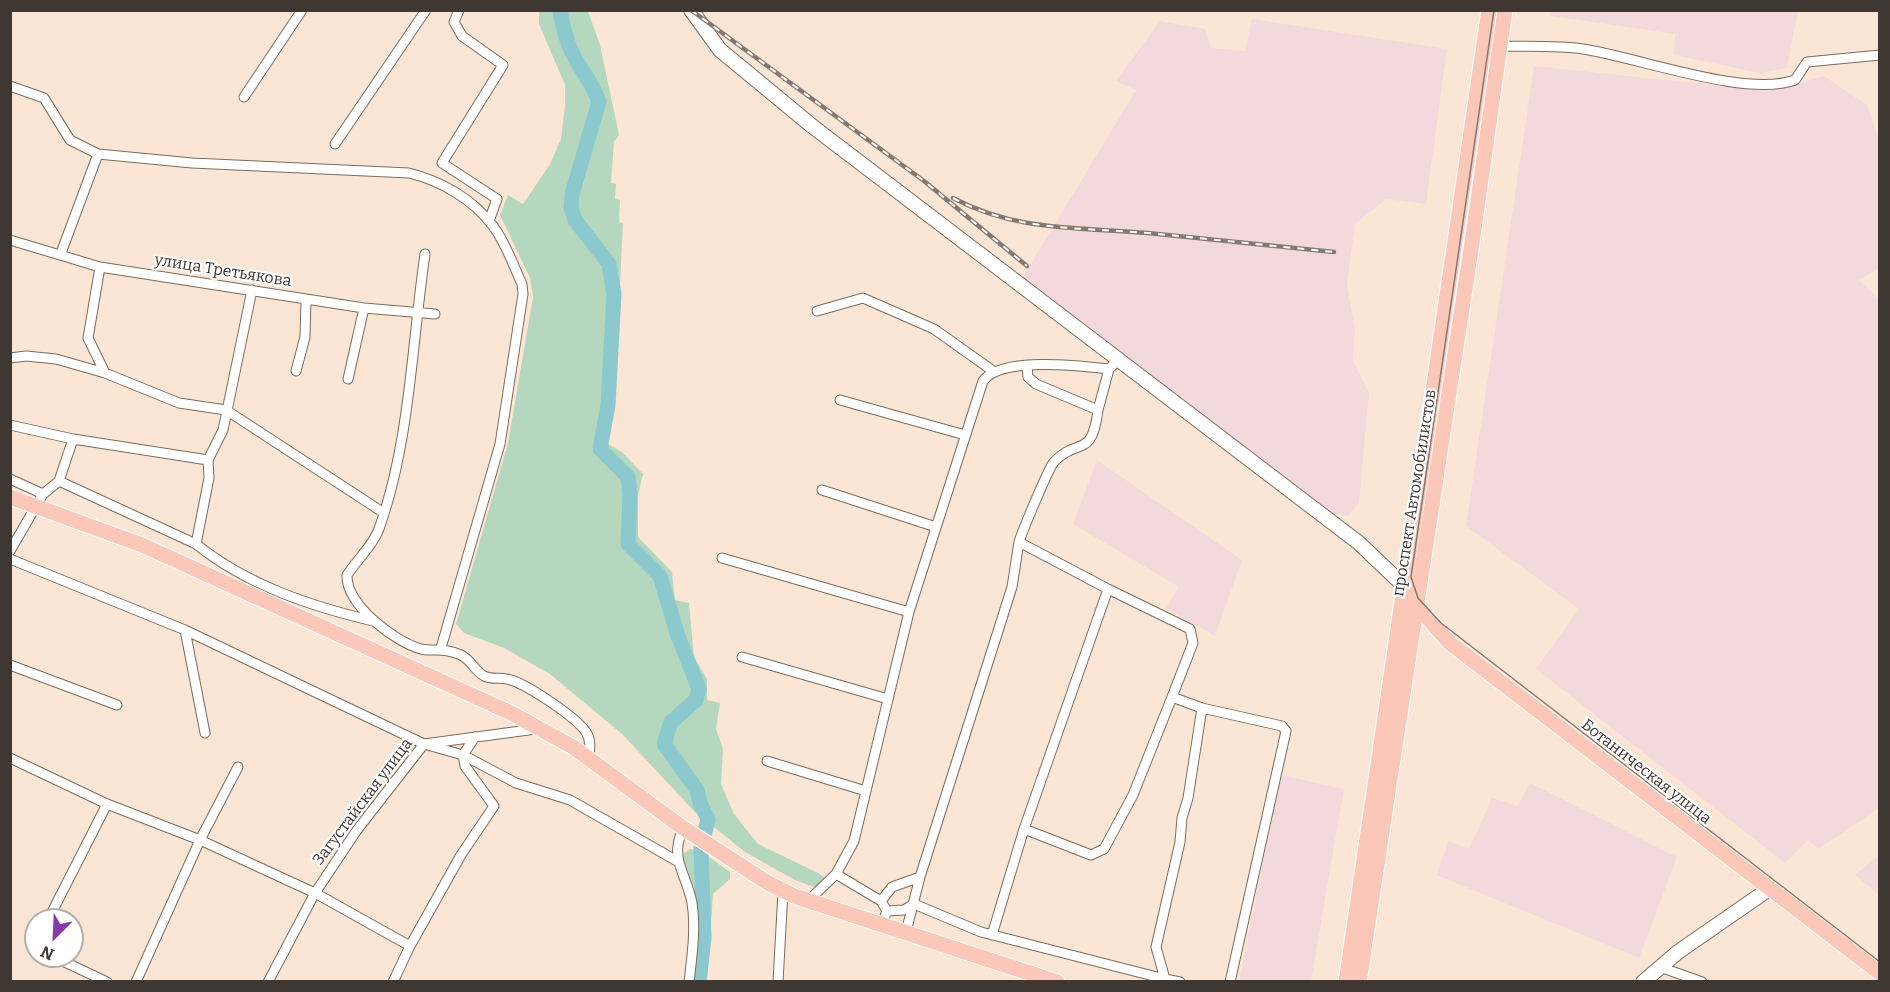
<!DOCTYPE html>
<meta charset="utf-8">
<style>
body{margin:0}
#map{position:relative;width:1890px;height:992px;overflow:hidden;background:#fbe6d6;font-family:Bitter,serif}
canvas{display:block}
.frame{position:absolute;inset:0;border:12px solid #3f3731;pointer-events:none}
.north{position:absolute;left:24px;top:908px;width:60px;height:60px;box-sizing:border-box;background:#fff;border:2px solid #b2afad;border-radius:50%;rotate:204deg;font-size:16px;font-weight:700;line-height:24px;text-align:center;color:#3f3731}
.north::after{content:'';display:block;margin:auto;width:21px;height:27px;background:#873aab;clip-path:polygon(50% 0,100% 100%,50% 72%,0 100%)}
</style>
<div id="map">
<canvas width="1890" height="992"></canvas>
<div class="frame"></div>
<div class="north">N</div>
</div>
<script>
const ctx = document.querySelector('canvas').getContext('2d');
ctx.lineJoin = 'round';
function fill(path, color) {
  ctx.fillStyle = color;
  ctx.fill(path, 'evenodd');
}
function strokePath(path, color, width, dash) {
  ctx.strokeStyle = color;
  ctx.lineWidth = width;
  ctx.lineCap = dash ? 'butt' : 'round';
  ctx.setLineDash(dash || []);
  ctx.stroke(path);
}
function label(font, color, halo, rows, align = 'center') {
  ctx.font = font + ' Bitter,serif';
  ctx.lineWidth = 4.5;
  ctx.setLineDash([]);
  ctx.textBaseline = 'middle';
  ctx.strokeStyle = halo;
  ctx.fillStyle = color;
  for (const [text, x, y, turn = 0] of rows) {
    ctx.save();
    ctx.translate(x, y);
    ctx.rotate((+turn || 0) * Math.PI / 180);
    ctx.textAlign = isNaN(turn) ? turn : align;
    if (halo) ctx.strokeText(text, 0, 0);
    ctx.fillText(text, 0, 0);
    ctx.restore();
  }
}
const commercial = new Path2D(`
 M 1552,10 L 1798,10 L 1798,11 L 1787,68 L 1760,73 L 1674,55 L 1675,34 L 1551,16 Z
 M 1252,19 L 1447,49 L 1426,204 L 1386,199 L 1355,224 L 1347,285 L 1355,329 L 1353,361 L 1369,393 L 1359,503 L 1348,516 L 1333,513 L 1023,277 L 1136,90 L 1116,81 L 1160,21 L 1205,29 L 1211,48 L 1245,51 Z
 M 1534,66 L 1770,91 L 1824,76 L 1867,105 L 1880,143 L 1879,268 L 1859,280 L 1880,300 L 1879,808 L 1818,849 L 1808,840 L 1785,863 L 1536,669 L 1579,609 L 1466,526 Z
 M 1097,460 L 1242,560 L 1215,636 L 1166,608 L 1179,587 L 1073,524 Z
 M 1281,775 L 1344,789 L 1311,981 L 1239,981 Z
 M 1530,783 L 1677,857 L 1639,958 L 1436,875 L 1449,841 L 1469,849 L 1492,798 L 1518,806 Z
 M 1879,855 L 1879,895 L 1855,875 Z`);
const green = new Path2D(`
 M 539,11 L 588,11 L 600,45 L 619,135 L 614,142 L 611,183 L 616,184 L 615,199 L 620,200 L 619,222 L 623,223 L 616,368 L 606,443 L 622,452 L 643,474 L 638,495 L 638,537 L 672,572 L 675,600 L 689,603 L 694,657 L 707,679 L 707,700 L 720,703 L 716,729 L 723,749 L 721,784 L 734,814 L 758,844 L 818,873 L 825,878 L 822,885 L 814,887 L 795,880 L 745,852 L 694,811 L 622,734 L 550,674 L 504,648 L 464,633 L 456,624 L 508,443 L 533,297 L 530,278 L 500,215 L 508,195 L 523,204 L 550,164 L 561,139 L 565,105 L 565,85 L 539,24 Z
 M 690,849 L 699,850 L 730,872 L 730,879 L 713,894 L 707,981 L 694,981 C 699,940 704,899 681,862 L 684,853 Z`);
const river = new Path2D(`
 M 560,10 C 563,28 567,45 576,60 C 584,74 594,86 599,102 L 572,194 L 571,208 L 575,220 L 609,264 L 614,294 L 608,405 L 600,449 L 628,477 L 630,494 L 628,544 L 660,576 L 678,636 L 699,689 L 696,700 L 671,722 L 664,744 L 697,790 L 700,803 L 708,819 L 705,832
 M 699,982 L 704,938 L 701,847`);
const street = new Path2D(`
 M 459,10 L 454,22 L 462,36 L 503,65 L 442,163 L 497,199 L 489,221
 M 1500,46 C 1527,47 1555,45 1583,49 C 1637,57 1746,98 1795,80 L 1807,62 L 1880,55
 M 10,86 L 44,98 L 70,140 L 98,154 L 192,163 L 409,173 C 441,181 473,199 493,226 C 506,243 513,265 522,284 L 523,294 L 500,444 L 441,648
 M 244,97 L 302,10
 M 335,144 L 426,10
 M 10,240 L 100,267 L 364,308 L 435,314
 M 61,253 L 98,154
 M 425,254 C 412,343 410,440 380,526 C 375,543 357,560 347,575 C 346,605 395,642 421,649 C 435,652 443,647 461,655 C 471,660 475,671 484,676 C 492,680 499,677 507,679 C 524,682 576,717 586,732 C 591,740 590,748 589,758
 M 100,267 L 88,338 L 105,373
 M 817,311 L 863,298 L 934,329 L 993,371
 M 10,358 L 26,356 L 56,359 L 105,373 L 179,403 L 226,410 L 384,513
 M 1027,366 L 1028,377 L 1036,384 L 1098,410 C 1092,460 1077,437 1054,462 C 1049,467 1022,532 1019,542 L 1108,589
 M 296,371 L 305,337 L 306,299
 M 348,379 L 364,308
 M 840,400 L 965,435
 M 1098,410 L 1109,369
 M 10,425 L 73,439 L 59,481 L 43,494
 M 73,439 L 208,460 L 223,430 L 252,290
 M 10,479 L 43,494 L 10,551
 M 59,481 L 196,544 L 209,478 L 208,460
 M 822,490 L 936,527
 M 196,544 C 247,585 310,606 373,621
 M 722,558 L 909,612
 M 10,559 L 185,630 L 424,744 L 463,755 L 516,783 L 570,800 L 677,861
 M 185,630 L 205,733
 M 742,657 L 888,699
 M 10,665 L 117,705
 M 1172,697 L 1202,708 L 1282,726 L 1286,731 L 1230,982
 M 10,758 L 107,804 L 200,840 L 315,893 L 410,946 L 393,982
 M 767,761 L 866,791
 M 683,828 C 669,860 686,872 692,903 C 696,929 692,956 689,982
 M 836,874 L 881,901 L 887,911 L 885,916
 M 881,901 L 892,887 L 920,877
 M 807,902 L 836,874 L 854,841 L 909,612 L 983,381 C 1001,356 1081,366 1109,369 L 1117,361
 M 887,911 L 904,910 L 914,904 L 981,932 L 1165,979 L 1164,982
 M 48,920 L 107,804
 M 906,932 L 920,877 L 1012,587 L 1019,542
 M 992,935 L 1024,829 L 1108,589 L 1190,629 L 1193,643 L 1172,697 L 1133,795 L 1104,849 L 1091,855 L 1024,829
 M 36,944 L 36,948
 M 410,946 L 461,855 L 494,806 L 465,766 L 463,755 L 475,737
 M 52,956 L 107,982
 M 1660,967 L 1702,982
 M 136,982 L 200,840 L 238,767
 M 268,982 L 315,893 L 357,830 L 424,744 L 536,729
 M 778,982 L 783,891
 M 1180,982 L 1165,979 L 1156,947 L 1180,842 L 1182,818 L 1188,798 L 1202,708`);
const secondary = new Path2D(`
 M 691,10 L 720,50 L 812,126 L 1359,543 L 1404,586
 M 1643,982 L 1678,952 L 1769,889`);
const primary = new Path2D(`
 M 10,497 L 142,545 L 511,713 L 573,747 L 683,828 L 768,883 L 794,896 L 1057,982
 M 1413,602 L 1450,643 L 1880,973
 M 1346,982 L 1489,10
 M 1359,982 L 1472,243 L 1505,10`);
const tram = new Path2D(`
 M 1494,10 L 1411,577 L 1418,598 L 1441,623 L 1880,962`);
const rail = new Path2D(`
 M 691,10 L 924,181 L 1027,266
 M 953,198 C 1017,232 1078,227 1148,233 C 1210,239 1272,246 1334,252`);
const streetNames = [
 ["улица Третьякова",223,271,9],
 ["проспект Автомобилистов",1415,493,-81],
 ["Ботаническая улица",1646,772,38],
 ["Загустайская улица",363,802,-53]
];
fill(commercial, '#f4d9dc');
fill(green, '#b4d7be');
strokePath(river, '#8cc9cf', 15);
strokePath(street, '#7d6b5c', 11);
strokePath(secondary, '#7d6b5c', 16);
strokePath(primary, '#fff', 17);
strokePath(street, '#fff', 9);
strokePath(secondary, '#fff', 14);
strokePath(primary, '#fbc7b8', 15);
strokePath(tram, '#85786e', 1.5);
strokePath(rail, '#85786e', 4.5);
strokePath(rail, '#fff', 2, [7]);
label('16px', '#3f3731', '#fff', streetNames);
</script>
